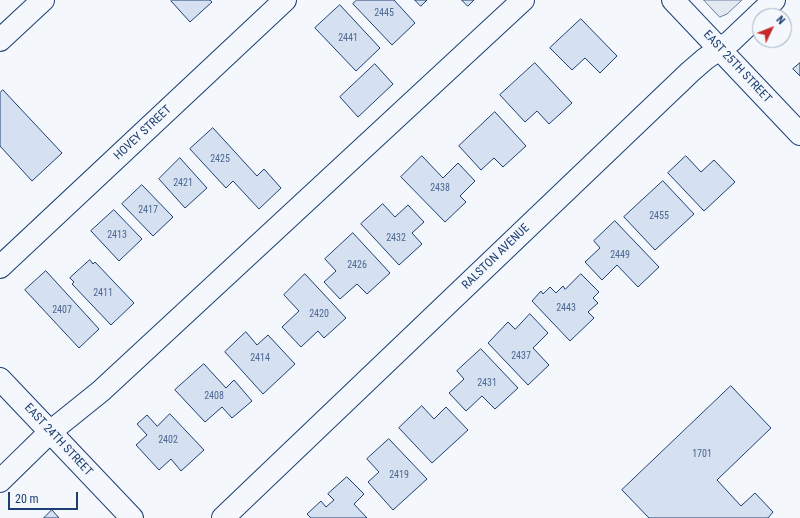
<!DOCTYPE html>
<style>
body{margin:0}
#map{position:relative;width:800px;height:518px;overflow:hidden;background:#f4f7fb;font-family:"Roboto Condensed",sans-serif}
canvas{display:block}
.north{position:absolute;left:752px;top:8px;width:40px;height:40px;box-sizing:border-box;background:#f4f7fb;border:1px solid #9eadc5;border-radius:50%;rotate:47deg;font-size:11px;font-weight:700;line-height:16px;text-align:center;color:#1d3f73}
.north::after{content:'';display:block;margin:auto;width:14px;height:18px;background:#c62828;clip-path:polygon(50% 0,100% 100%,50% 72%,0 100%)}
.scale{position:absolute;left:8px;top:492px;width:70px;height:18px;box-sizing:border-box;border:2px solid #1d3f73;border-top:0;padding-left:5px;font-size:12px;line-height:14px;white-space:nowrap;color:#1d3f73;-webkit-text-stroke:3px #f4f7fb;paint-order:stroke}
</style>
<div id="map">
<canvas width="800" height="518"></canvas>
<div class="north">N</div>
<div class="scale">20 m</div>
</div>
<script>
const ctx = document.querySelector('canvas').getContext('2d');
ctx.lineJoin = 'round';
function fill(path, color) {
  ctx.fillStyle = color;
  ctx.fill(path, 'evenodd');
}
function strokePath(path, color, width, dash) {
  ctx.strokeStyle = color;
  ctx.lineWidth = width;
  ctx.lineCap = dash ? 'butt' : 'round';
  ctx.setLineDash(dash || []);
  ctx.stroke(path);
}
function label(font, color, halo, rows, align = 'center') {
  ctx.font = font + ' "Roboto Condensed",sans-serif';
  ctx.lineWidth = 3;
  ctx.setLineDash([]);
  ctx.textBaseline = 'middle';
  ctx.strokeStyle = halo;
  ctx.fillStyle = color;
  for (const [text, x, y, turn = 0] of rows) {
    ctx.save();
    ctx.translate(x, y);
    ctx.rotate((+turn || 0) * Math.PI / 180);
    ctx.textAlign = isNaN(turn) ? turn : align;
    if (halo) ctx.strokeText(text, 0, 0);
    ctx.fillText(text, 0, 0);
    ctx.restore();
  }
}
const green = new Path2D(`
 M 704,0 L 742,0 L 727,14 L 720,17 Z`);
const building = new Path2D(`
 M 172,0 L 210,0 L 212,2 L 190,22 L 171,1 Z
 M 357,0 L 394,0 L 415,23 L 392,45 L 353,4 Z
 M 415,0 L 427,0 L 421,6 Z
 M 462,0 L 474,0 L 468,6 Z
 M 340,5 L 380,48 L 356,71 L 315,28 Z
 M 581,19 L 617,56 L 600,73 L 585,58 L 572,70 L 550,48 Z
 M 535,63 L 572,103 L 549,124 L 537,111 L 525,122 L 500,95 Z
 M 800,63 L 800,76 L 793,69 Z
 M 375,64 L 393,84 L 358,117 L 340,97 Z
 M 3,90 L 62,153 L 32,181 L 0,146 L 0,93 Z
 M 495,112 L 526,146 L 503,167 L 494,158 L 481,170 L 459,146 Z
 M 213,128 L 257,176 L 264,169 L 281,188 L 259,209 L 233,181 L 226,188 L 190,149 Z
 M 422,156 L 443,178 L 458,163 L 475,181 L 460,196 L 466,202 L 445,222 L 401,177 Z
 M 686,156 L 701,172 L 714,160 L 735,182 L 704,211 L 668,173 Z
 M 180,158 L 207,188 L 185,208 L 159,179 Z
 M 663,181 L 694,214 L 655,250 L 624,217 Z
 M 142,185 L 173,217 L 153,236 L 122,204 Z
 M 383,204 L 395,217 L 408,205 L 424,222 L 412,233 L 422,244 L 399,265 L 361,224 Z
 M 114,210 L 142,239 L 119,261 L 91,231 Z
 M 615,221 L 659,267 L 638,287 L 617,265 L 602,280 L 585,262 L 600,248 L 594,241 Z
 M 353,233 L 390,273 L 367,294 L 357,284 L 340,299 L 324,282 L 336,271 L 325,259 Z
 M 90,260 L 93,264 L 95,262 L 134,303 L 111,325 L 72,284 L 74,282 L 70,278 Z
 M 46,271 L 99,329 L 79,348 L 25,290 Z
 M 305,274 L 346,318 L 324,338 L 318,331 L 301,347 L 282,327 L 299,311 L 284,295 Z
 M 581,274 L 599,292 L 593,298 L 598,303 L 588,312 L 594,318 L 570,341 L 532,301 L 541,291 L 543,294 L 550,287 L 556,293 L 563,286 L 565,289 Z
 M 530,314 L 548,333 L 533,348 L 549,365 L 528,385 L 488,343 L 508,322 L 515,329 Z
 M 246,332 L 257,345 L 268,335 L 295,364 L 263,394 L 225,352 Z
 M 481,349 L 518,388 L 495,409 L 482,396 L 466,411 L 449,393 L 464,379 L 457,371 Z
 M 204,364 L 226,388 L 234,380 L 252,401 L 232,418 L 222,407 L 205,422 L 175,390 Z
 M 731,386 L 771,428 L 717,480 L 741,506 L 755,493 L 773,512 L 768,518 L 649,518 L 622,490 Z
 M 422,406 L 434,419 L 446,407 L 468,430 L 432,463 L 399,428 Z
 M 170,414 L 204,450 L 181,471 L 171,459 L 159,470 L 136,445 L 147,435 L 137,424 L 147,415 L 157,426 Z
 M 389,439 L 427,479 L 393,510 L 368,482 L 379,472 L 367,459 Z
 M 347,477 L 364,494 L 354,504 L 367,518 L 311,518 L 307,514 L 321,501 L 326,507 L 334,500 L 328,494 Z
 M 52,510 L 59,518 L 44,518 Z`);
const minor = new Path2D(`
 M 673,0 L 800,134
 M 0,40 L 43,0
 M 0,267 L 285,0
 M 0,379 L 132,518
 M 0,481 L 50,432 L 101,391 L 523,0
 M 223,518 L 690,72 L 705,59 L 731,41 L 774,0`);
const numberNames = [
 ["2445",384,13],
 ["2441",348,38],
 ["2425",220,159],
 ["2421",183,183],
 ["2438",440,188],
 ["2417",148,210],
 ["2455",659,216],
 ["2413",117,235],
 ["2432",396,238],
 ["2449",620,255],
 ["2426",357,265],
 ["2411",103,293],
 ["2443",566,308],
 ["2407",62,310],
 ["2420",319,314],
 ["2437",521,356],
 ["2414",260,358],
 ["2431",487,383],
 ["2408",214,396],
 ["2402",168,440],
 ["1701",702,454],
 ["2419",399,475]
];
const streetNames = [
 ["EAST 25TH STREET",737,67,47],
 ["HOVEY STREET",143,133,-43],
 ["RALSTON AVENUE",496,257,-44],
 ["EAST 24TH STREET",58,440,47]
];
fill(green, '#e3e9f0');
strokePath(green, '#687fa3', 1);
fill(building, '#d5e0f0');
strokePath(building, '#1d3f73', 1);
strokePath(minor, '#1d3f73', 24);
strokePath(minor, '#f4f7fb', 22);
label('10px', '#4b6792', null, numberNames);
label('12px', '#1d3f73', '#f4f7fb', streetNames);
</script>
